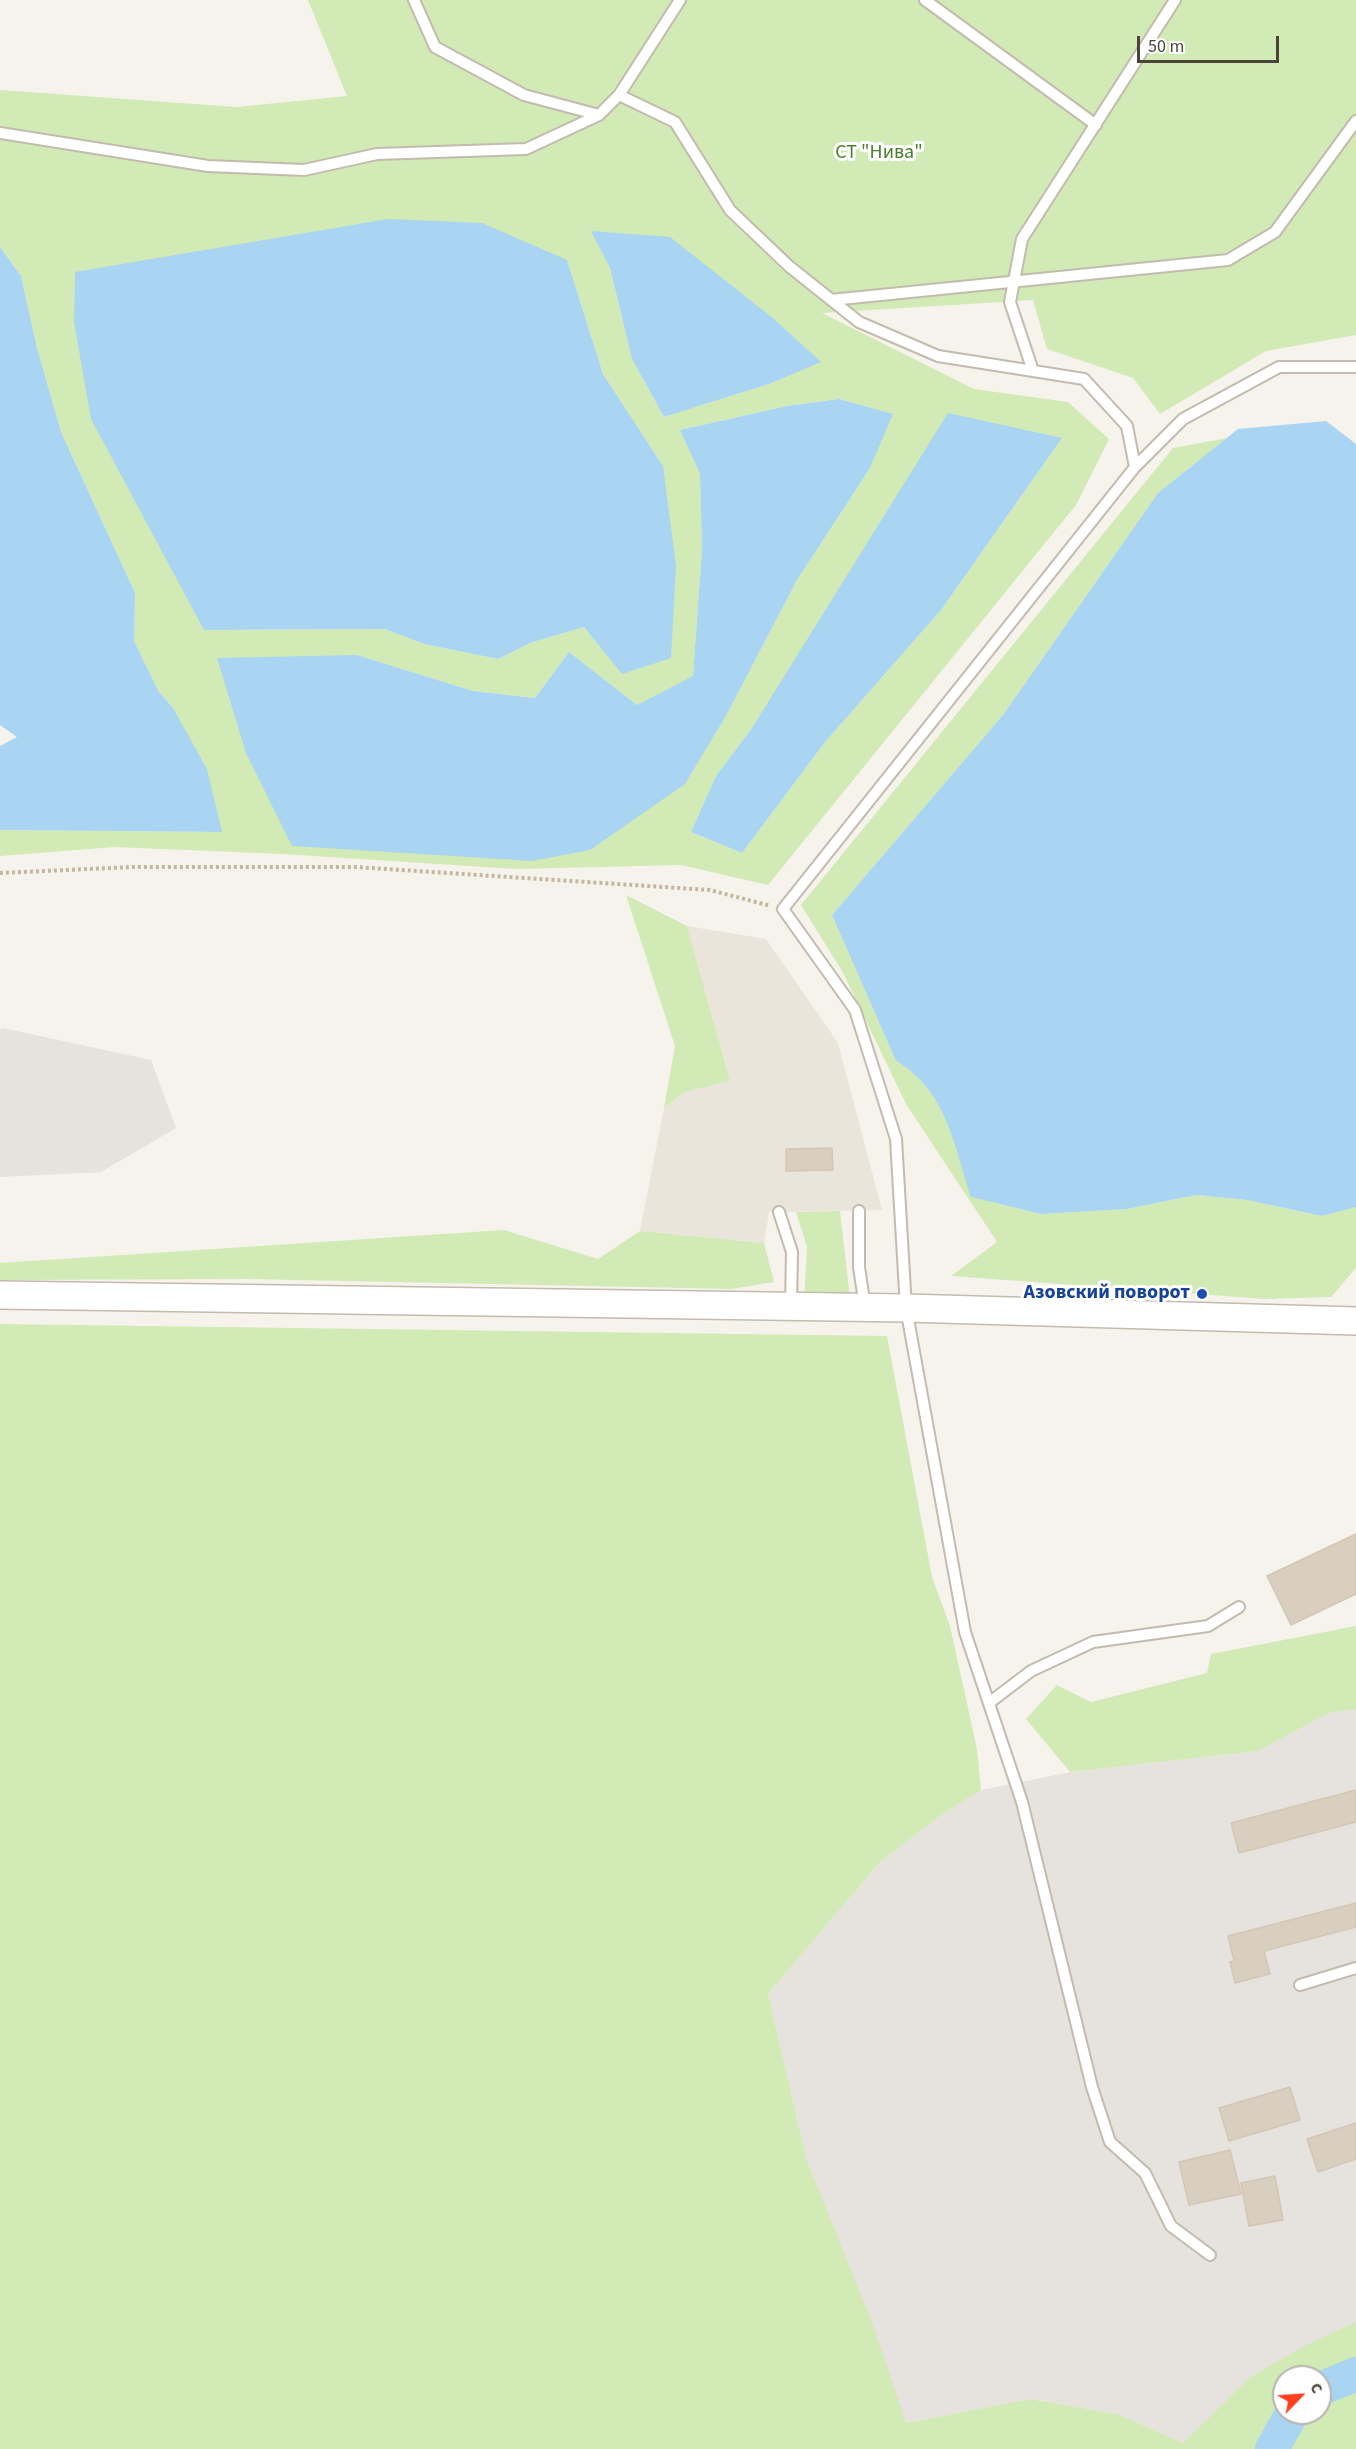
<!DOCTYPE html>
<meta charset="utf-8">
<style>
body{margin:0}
#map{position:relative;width:1356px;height:2449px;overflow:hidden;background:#f6f3ec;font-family:"Source Sans 3",sans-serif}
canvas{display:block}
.north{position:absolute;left:1272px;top:2365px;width:60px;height:60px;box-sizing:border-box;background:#fff;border:2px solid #b7b4b0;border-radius:50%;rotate:65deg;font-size:16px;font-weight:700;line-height:24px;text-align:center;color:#4b4439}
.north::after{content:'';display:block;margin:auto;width:21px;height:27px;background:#fc3f1d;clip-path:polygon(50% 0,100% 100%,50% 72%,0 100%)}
.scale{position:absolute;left:1137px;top:36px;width:142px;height:27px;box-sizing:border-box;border:3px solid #4b4439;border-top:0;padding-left:8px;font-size:18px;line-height:21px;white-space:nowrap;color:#4b4439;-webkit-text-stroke:4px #fff;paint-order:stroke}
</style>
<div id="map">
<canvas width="1356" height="2449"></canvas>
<div class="north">С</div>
<div class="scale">50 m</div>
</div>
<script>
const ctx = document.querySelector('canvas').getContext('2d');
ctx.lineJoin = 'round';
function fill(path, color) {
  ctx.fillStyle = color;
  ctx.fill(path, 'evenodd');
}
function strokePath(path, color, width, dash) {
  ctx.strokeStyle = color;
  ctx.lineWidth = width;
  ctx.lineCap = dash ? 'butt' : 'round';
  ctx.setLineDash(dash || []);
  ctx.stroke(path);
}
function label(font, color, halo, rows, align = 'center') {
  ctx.font = font + ' "Source Sans 3",sans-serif';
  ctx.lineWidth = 6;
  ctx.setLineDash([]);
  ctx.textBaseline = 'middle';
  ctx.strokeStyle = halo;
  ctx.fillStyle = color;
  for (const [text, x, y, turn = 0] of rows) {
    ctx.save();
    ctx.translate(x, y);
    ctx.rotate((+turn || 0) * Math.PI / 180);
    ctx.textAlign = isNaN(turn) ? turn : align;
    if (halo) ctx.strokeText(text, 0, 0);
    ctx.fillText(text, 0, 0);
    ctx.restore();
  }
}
const residential = new Path2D(`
 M 687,926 L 766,939 L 838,1043 L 882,1210 L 769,1212 L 764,1243 L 640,1231 L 664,1108 L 685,1092 L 730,1081 Z`);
const industrial = new Path2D(`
 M 3,1028 L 151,1060 L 176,1128 L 101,1172 L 0,1177 L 0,1029 Z
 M 1356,1709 L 1356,2323 L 1249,2378 L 1183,2443 L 1118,2414 L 1031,2399 L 906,2423 L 807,2161 L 768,1994 L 880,1862 L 944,1813 L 981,1790 L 1070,1772 L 1258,1751 L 1329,1713 Z`);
const green = new Path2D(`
 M 308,0 L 1356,0 L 1356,335 L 1266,351 L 1160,414 L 1133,378 L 1047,349 L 1033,300 L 822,313 L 974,389 L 1068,402 L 1109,439 L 1076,505 L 768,885 L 681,865 L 516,869 L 282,854 L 114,847 L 0,856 L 0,830 L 221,832 L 173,708 L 159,692 L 134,641 L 135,593 L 61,432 L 37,348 L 21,276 L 0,247 L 0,90 L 237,107 L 347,96 ZM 592,231 L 774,319 L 820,362 L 769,384 L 664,417 L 632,359 L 610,268 ZM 567,260 L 603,374 L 663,466 L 622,673 L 584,627 L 530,643 L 498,659 L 424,644 L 385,629 L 204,630 ZM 839,399 L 892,414 L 870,468 L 797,580 L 727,714 L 590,850 L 357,655 L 473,691 L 535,698 L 569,652 L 637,705 L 693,677 L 702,549 L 700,474 L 680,430 L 786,406 ZM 1062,438 L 941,610 L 825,742 L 742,853 L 691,832 L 716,776 L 752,728 Z
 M 1227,438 L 1158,493 L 1003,715 L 832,915 L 896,1061 C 946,1090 954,1145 972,1197 L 1041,1214 L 1127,1209 L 1196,1195 L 1247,1200 L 1322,1216 L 1356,1207 L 1356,1268 L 1331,1297 L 1266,1299 L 951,1276 L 997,1242 L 906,1104 L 842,971 L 801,905 L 1173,448 Z
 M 626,895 L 687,926 L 730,1081 L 685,1092 L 664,1108 L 675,1046 Z
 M 840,1211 L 851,1307 L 804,1306 L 807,1247 L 796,1212 Z
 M 504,1230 L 598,1259 L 640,1231 L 764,1243 L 774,1282 L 732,1289 L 249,1279 L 0,1280 L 0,1263 Z
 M 0,1324 L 887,1336 L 932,1577 L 950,1626 L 977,1749 L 981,1790 L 944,1813 L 880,1862 L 768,1994 L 807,2161 L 873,2325 L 906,2423 L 1030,2399 L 1118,2414 L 1183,2443 L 1249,2378 L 1304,2346 L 1356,2322 L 1356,2449 L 0,2449 ZM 1284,2377 L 1320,2377 L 1320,2413 L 1284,2413 Z
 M 1356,1626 L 1356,1709 L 1329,1713 L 1258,1751 L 1070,1772 L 1026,1719 L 1057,1685 L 1091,1702 L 1207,1673 L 1211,1654 Z`);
const water = new Path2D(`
 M 388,219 L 482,223 L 567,260 L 603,374 L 663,466 L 676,566 L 671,658 L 622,674 L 584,627 L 530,643 L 498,659 L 424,644 L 385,629 L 204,630 L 91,419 L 74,322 L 75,272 Z
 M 591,231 L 670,237 L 774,319 L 821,362 L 769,384 L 664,417 L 632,359 L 610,268 Z
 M 0,247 L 21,276 L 37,348 L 61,432 L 135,593 L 134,641 L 159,692 L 173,708 L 207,769 L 222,832 L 0,830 L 0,746 L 17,737 L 0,725 Z
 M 839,399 L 893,414 L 870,468 L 797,580 L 727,714 L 685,784 L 590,850 L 532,861 L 292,846 L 246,753 L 217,658 L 357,655 L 473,691 L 535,698 L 569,652 L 637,705 L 693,676 L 702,549 L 700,474 L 680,430 L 787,406 Z
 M 948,413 L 1062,438 L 941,610 L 825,742 L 742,853 L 691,832 L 716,776 L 752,728 Z
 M 1326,421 L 1356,444 L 1356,1207 L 1322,1216 L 1247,1200 L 1196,1195 L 1127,1209 L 1041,1214 L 971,1197 C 954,1145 946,1090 896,1061 L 832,915 L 1003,715 L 1158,493 L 1238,429 Z`);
const river = new Path2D(`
 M 1320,2389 L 1356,2374
 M 1272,2449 L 1292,2413`);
const building = new Path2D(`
 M 832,1148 L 833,1170 L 786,1171 L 786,1149 Z
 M 1356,1534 L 1356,1594 L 1291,1625 L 1267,1576 Z
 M 1356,1790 L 1356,1822 L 1239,1853 L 1231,1823 Z
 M 1356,1903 L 1356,1927 L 1264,1951 L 1270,1974 L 1235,1983 L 1230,1962 L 1234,1961 L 1228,1936 Z
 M 1290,2087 L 1300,2120 L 1229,2141 L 1219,2108 Z
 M 1356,2123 L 1356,2159 L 1318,2172 L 1307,2139 Z
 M 1230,2150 L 1241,2194 L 1189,2205 L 1179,2162 Z
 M 1275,2176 L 1283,2220 L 1249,2226 L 1241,2183 Z`);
const path = new Path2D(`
 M 0,873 L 133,867 L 355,867 L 710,890 L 771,906`);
const service = new Path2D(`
 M 414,0 L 435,47 L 524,95 L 599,115 L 619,95
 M 680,0 L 619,95 L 675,122 L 730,210 L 790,267 L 859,322 L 938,356 L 1084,379 L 1127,426 L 1135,467 L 783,909 L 855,1010 L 896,1139 L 906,1308 L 965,1632 L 1022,1802 L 1092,2087 L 1110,2142 L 1145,2173 L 1171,2226 L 1210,2255
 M 925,0 L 1096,125
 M 0,133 L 208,166 L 304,170 L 377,154 L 526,149 L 599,115
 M 831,300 L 1228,260 L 1275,232 L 1356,121
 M 1033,371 L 1010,302 L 1022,239 L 1175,0
 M 1135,467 L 1183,419 L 1279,367 L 1356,367
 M 859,1211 L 859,1267 L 865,1307
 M 779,1212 L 792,1252 L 791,1306
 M 989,1703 L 1031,1671 L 1093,1642 L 1208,1626 L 1239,1607
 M 1300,1985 L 1356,1968`);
const tertiary = new Path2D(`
 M 0,1295 L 906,1308 L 1356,1321`);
const markers = [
 [1202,1294,6,"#1a4fb4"]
];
const parkNames = [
 ["СТ \"Нива\"",879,154]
];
const transitNames = [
 ["Азовский поворот",1190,1294]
];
fill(residential, '#eae5da');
fill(industrial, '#e6e2dd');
fill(green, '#d2eab5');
fill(water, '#a9d4f2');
strokePath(river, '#a9d4f2', 34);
fill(building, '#d8cfc1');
strokePath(building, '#d3c7b4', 1.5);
strokePath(service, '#c2bbae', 14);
strokePath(tertiary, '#c2bbae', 30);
strokePath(path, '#c4b79f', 4, [3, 3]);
strokePath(service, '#fff', 10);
strokePath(tertiary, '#fff', 27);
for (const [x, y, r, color] of markers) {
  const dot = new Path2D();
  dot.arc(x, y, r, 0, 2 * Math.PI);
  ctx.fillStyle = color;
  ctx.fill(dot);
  strokePath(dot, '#fff', 2);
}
label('20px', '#4a7f2a', '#fff', parkNames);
label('bold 20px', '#164399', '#fff', transitNames, 'right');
</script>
